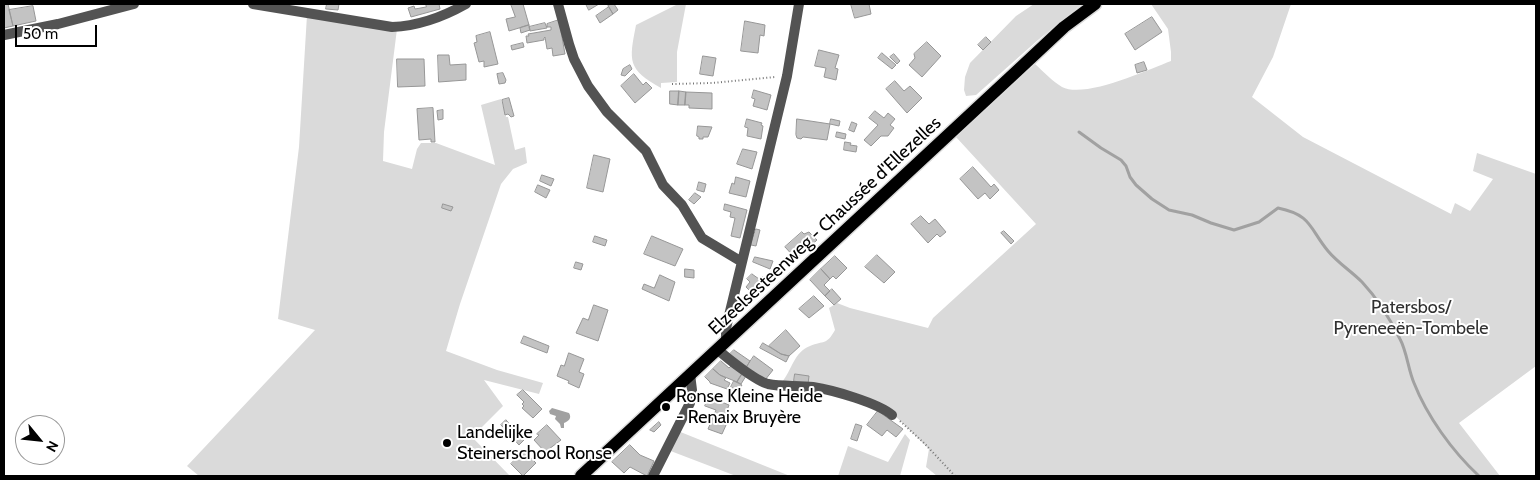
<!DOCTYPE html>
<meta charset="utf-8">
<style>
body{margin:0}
#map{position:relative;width:1540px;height:480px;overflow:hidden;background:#fff;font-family:Cabin,sans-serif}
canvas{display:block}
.frame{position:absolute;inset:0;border:5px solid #000;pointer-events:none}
.north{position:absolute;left:15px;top:415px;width:50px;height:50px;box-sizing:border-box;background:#fff;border:1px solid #999;border-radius:50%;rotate:118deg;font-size:14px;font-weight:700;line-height:20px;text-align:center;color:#000}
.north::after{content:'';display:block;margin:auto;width:18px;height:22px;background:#000;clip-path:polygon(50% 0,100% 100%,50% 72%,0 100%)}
.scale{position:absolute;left:15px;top:25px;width:82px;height:22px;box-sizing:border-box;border:2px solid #000;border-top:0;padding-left:6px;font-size:15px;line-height:18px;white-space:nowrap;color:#000;-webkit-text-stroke:4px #fff;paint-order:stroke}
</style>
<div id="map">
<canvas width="1540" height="480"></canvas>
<div class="frame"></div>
<div class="north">N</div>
<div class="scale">50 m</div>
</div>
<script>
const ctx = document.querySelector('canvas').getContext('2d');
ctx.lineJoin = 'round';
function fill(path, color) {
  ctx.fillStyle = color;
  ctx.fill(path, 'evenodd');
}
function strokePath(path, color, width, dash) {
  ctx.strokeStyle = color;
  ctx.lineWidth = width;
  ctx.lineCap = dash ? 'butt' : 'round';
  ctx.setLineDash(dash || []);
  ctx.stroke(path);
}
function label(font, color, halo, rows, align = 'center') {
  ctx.font = font + ' Cabin,sans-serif';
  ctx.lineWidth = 4;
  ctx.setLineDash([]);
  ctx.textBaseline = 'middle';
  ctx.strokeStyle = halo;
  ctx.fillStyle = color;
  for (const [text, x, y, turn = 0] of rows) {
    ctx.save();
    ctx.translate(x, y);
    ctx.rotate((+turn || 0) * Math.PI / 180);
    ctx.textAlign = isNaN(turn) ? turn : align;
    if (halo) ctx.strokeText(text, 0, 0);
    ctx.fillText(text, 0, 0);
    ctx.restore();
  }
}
const green = new Path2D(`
 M 678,4 L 686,4 L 677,52 L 677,82 L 661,83 L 661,88 C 627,69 629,61 636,25 Z
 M 1034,4 L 1082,4 L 1038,40 L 976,95 L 966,96 L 964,90 L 965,77 L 970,63 L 1016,16 Z
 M 1151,4 L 1291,4 L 1273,57 L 1252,97 L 1303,137 L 1451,214 L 1455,203 L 1470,211 L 1493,179 L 1473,171 L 1477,153 L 1536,174 L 1536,366 L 1459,423 L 1500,476 L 937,476 L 926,467 L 929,449 L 887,408 L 782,382 C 792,370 794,352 810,346 C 824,340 826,346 835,330 L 829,308 L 837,303 L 850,308 L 928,328 L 933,318 L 1036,224 L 956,137 L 1035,64 C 1044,72 1052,81 1062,87 C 1085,99 1147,70 1171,61 L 1171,52 L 1168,29 Z
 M 307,15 L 397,29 L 384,132 L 383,161 L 412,169 L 417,149 L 421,143 L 436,143 L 495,165 L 481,105 L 501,99 L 506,117 L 508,117 L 515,150 L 525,147 L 527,163 L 513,169 L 501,184 L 460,304 L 446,351 L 497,370 L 543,383 L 539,394 L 484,380 L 503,406 L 472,437 L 510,476 L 199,476 L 187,466 L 315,330 L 278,319 L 299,147 Z
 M 678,431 L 790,476 L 736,476 L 668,450 Z
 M 905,434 L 910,440 L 900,476 L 838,476 L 848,446 L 888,462 Z`);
const water = new Path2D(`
 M 552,408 L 569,413 C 572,418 569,421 564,423 L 564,428 L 561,428 L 560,424 L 555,419 L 556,416 L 550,414 L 549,411 Z`);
const stream = new Path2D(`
 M 1079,132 L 1101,148 L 1121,160 L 1126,166 L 1130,177 L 1136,185 L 1152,199 L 1169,210 L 1192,215 L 1211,223 L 1234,230 L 1259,222 L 1278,208 C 1312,215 1309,228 1328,251 C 1338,263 1351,271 1362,282 C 1377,298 1390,319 1400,339 C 1407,352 1408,369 1414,383 C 1427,416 1452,451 1479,476`);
const building = new Path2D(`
 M 4,4 L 8,4 L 13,26 L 4,28 Z
 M 327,4 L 339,4 L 338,10 L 326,9 Z
 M 426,4 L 439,4 L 440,9 L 411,17 L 408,8 L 414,6 L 415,9 L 426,7 Z
 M 511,4 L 523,4 L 529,25 L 509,31 L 506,19 L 515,17 Z
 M 586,4 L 599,4 L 589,10 Z
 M 612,4 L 614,4 L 618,10 L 613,14 L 608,6 Z
 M 851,4 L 869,4 L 871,14 L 855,18 Z
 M 33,6 L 36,21 L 13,26 L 9,10 Z
 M 609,7 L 613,14 L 600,23 L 596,16 Z
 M 1152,17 L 1162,32 L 1135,50 L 1125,34 Z
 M 559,20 L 565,54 L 553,56 L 552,48 L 547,49 L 545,37 L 544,38 L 544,40 L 527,43 L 526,36 L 529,36 L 528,34 L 551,30 L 551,27 L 547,27 L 547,24 Z
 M 745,21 L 765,25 L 764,36 L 760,35 L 758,53 L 741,51 Z
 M 545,23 L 547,28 L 530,31 L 529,27 Z
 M 529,25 L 530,30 L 521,33 L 520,28 Z
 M 490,32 L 498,64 L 484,67 L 484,61 L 479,62 L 474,43 L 477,42 L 476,36 Z
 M 986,37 L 991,42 L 983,50 L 978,45 Z
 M 927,42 L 941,56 L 922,77 L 909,65 L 915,58 L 914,54 Z
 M 523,43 L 524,47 L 512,50 L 511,46 Z
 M 819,50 L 839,55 L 835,68 L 838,69 L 836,80 L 824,77 L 826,68 L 815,66 Z
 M 882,53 L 896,65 L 892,69 L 878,58 Z
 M 894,54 L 900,61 L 897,64 L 890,57 Z
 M 438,55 L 449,55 L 450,65 L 466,64 L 466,80 L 439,82 Z
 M 703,56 L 716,58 L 713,76 L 700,74 Z
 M 397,59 L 424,59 L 425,86 L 398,87 Z
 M 1144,62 L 1147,70 L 1137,73 L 1135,65 Z
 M 630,65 L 632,69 L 625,76 L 621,75 L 623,69 Z
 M 503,73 L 506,80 L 505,83 L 499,84 L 497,74 Z
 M 634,74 L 643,85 L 646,82 L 652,88 L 635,103 L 621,86 Z
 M 895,81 L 904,91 L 910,86 L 922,98 L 907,113 L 886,89 Z
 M 754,90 L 771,95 L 767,110 L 753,106 L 755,99 L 752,98 Z
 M 670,91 L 679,91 L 678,105 L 670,104 Z
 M 679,91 L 686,92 L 685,105 L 678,105 Z
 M 686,92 L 712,93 L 712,109 L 689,108 L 689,105 L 685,105 Z
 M 509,98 L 514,116 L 511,117 L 508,114 L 505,115 L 502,100 Z
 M 433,108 L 435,142 L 431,142 L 431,139 L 419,140 L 417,109 Z
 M 443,110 L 443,119 L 438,120 L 437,111 Z
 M 875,111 L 884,118 L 888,113 L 895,119 L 890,125 L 894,128 L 888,136 L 881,136 L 871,146 L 864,140 L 878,125 L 869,118 Z
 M 747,119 L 762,123 L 761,125 L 763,126 L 761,139 L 747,136 L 748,128 L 745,127 Z
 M 797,119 L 830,124 L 827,140 L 803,137 L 801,139 L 797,138 L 796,135 Z
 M 831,119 L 840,121 L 839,126 L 830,124 Z
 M 852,122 L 857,124 L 854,132 L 849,130 Z
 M 698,126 L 712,127 L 708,137 L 703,137 L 703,139 L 699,139 L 699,137 L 697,136 Z
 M 837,132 L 846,134 L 845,139 L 836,137 Z
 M 845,142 L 851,143 L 850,145 L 857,146 L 856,152 L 844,150 Z
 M 743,149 L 757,152 L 752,169 L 737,164 Z
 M 594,155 L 610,159 L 603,192 L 587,188 Z
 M 973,167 L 991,187 L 994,184 L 999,190 L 990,199 L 985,193 L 978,199 L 960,179 Z
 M 542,175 L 554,179 L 551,186 L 540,181 Z
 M 736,177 L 750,181 L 746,197 L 729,193 L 732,183 L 734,184 Z
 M 699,182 L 706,184 L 704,192 L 697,190 Z
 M 538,185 L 550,190 L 546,198 L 535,192 Z
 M 695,193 L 701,197 L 694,204 L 689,200 Z
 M 443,204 L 453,207 L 451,211 L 442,208 Z
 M 725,204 L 747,210 L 740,238 L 731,236 L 735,218 L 730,217 L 731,212 L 724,210 Z
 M 921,216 L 929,224 L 935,219 L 946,232 L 940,237 L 937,234 L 928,243 L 911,224 Z
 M 756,229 L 760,230 L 756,246 L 751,245 Z
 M 1004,231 L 1014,241 L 1011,244 L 1001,233 Z
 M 802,232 L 804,234 L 809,232 L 817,240 L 796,259 L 785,247 Z
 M 595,236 L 607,240 L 605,246 L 593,242 Z
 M 652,236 L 683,249 L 675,266 L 644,254 Z
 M 877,255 L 895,272 L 884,283 L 865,267 Z
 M 835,256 L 847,268 L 836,279 L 833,276 L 830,279 L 821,269 Z
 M 755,257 L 773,261 L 770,269 L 753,262 Z
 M 576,262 L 583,264 L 581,270 L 574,268 Z
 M 685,269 L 694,270 L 694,278 L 685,277 Z
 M 821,269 L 830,279 L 824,285 L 830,291 L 825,296 L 810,280 Z
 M 752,274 L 759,279 L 762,276 L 769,284 L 752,300 L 747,294 L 750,291 L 746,287 L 750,282 L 747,279 Z
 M 660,275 L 675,282 L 669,301 L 642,289 L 644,284 L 654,288 Z
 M 832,289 L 841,299 L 834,305 L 825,296 Z
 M 814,296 L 824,306 L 809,318 L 799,309 Z
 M 594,305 L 608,310 L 598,341 L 576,333 L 583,318 L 588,320 Z
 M 786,330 L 800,346 L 789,356 L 781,354 L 769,346 Z
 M 524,336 L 549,346 L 547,353 L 521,343 Z
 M 763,343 L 781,354 L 789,356 L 786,362 L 760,348 Z
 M 734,350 L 750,361 L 746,368 L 728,356 Z
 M 569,353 L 584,359 L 579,372 L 584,374 L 579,388 L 568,383 L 569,381 L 557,376 L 561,365 L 564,366 Z
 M 754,356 L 773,370 L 765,380 L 746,368 Z
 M 721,361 L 729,368 L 731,366 L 742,374 L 737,382 L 720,375 L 713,369 Z
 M 713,369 L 720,375 L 726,378 L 724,380 L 730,383 L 727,389 L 710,383 L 710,382 L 705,377 Z
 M 742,374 L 746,376 L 741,384 L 737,382 Z
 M 795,374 L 809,376 L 808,384 L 794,381 Z
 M 734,381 L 742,385 L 738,391 L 731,387 Z
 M 523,390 L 542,409 L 533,418 L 522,408 L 524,406 L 522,404 L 524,402 L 517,395 Z
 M 709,397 L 729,405 L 726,413 L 731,414 L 722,434 L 708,429 L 716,410 L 705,406 Z
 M 878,411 L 903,429 L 896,437 L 887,430 L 882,436 L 867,425 Z
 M 506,420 L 524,440 L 519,445 L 501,425 Z
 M 659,422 L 661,425 L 654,432 L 650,430 Z
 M 856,424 L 862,426 L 857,441 L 851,439 Z
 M 547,425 L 561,440 L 545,452 L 534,440 L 539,435 L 537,434 Z
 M 630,445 L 640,455 L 654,461 L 647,476 L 630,467 L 624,473 L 612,462 Z
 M 524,451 L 536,463 L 523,476 L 511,464 Z`);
const path = new Path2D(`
 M 672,84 L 712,83 L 775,77
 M 900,421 L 925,444 L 955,476`);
const street = new Path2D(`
 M 253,4 L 392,27 C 420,26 443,17 466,4
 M 558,4 L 569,44 L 574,59 L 588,86 L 607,112 L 646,151 L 663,185 L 682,205 L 702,238 L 742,262
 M 4,35 L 58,24 L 134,4
 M 726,341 L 726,328 L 787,76 L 799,4
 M 717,349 C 727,358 756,381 768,384 C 782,387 798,385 813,387 C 833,390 878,403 892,415
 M 653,476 L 690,403 L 692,390 L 690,374`);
const primary = new Path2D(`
 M 581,476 L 1017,71 L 1064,27 L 1095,4`);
const markers = [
 [666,407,5,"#000"],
 [447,443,5,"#000"]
];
const streetNames = [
 ["Elzeelsesteenweg - Chaussée d'Ellezelles",825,226,-43]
];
const parkNames = [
 ["Patersbos/",1411,308],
 ["Pyreneeën-Tombele",1411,329]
];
const poiNames = [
 ["Ronse Kleine Heide",676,397],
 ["- Renaix Bruyère",676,418],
 ["Landelijke",457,433],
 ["Steinerschool Ronse",457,454]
];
fill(green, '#dadada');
fill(water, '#a1a1a1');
strokePath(stream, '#a1a1a1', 3);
fill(building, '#c3c3c3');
strokePath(building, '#979797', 1);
strokePath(primary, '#dbdbdb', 15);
strokePath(path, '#757575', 2, [1, 2.5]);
strokePath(street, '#535353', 10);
strokePath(primary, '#000', 12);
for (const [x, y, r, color] of markers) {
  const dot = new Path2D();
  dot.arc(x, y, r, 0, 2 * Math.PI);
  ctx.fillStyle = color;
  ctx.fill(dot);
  strokePath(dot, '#fff', 2);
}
label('18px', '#000', '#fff', streetNames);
label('18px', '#313131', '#fff', parkNames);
label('18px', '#000', '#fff', poiNames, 'left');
</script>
